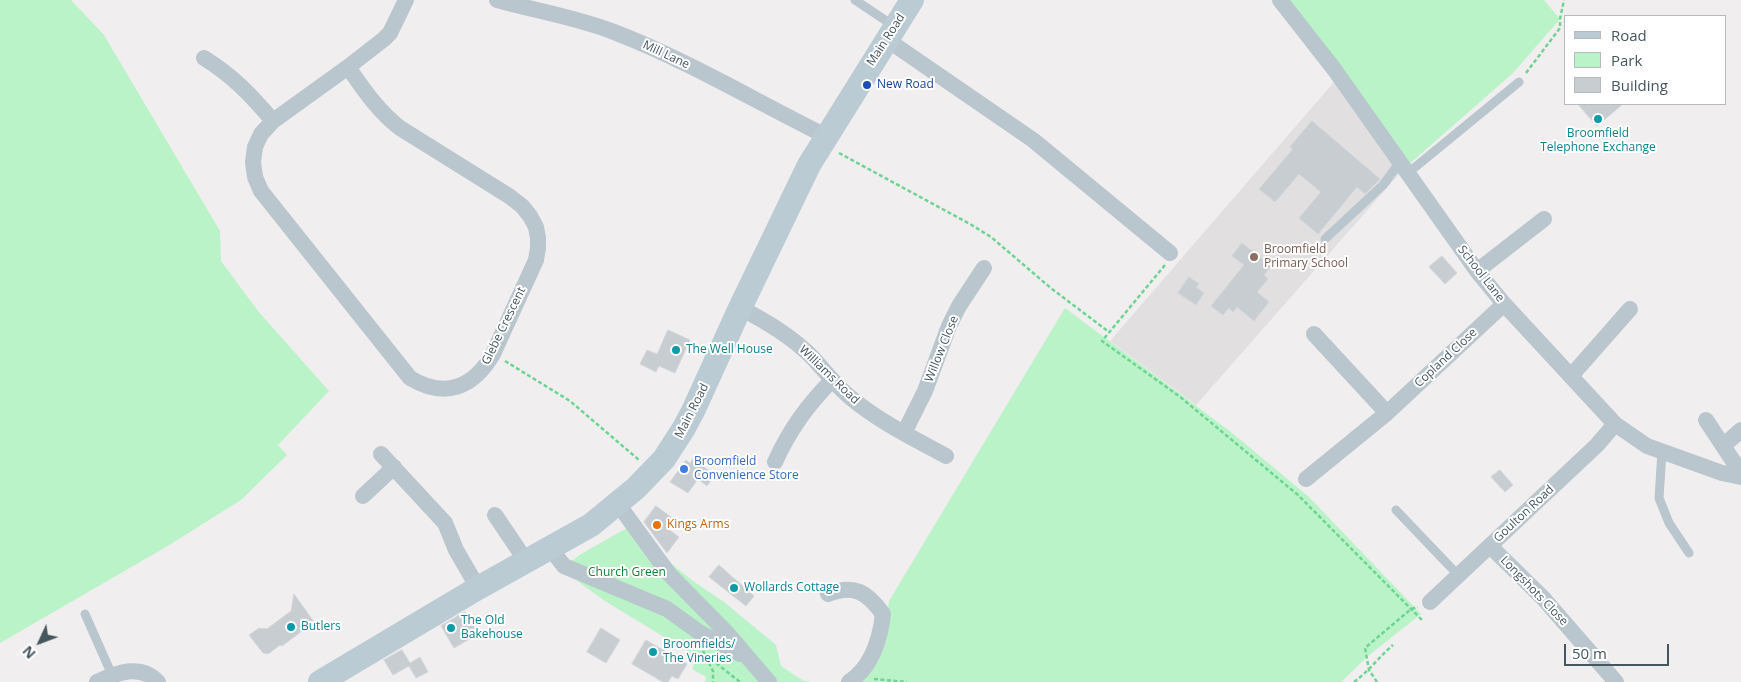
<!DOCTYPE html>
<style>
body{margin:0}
#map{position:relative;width:1741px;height:682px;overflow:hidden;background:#f1eeef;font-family:"Open Sans",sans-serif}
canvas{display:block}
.legend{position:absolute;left:1564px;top:15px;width:162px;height:90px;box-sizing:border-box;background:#fff;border:1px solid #b5bbbf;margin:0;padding:6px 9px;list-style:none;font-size:15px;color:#45565e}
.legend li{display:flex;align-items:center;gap:10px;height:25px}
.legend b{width:25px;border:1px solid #b5bbbf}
.north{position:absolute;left:15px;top:617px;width:50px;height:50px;-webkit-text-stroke:4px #fff;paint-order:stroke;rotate:227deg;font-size:14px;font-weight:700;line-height:20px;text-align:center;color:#45565e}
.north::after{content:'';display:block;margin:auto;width:18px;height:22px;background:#45565e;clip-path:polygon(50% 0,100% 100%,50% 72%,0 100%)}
.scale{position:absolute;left:1564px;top:644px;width:105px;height:22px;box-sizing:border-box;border:2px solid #45565e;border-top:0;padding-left:6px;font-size:15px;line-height:18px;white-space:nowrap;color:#45565e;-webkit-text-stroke:4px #fff;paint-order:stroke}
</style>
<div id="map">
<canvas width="1741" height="682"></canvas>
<ul class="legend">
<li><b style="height:6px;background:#bacbd4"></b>Road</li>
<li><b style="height:14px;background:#b9f3c7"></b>Park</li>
<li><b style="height:14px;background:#c8cdd2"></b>Building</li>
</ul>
<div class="north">N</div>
<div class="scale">50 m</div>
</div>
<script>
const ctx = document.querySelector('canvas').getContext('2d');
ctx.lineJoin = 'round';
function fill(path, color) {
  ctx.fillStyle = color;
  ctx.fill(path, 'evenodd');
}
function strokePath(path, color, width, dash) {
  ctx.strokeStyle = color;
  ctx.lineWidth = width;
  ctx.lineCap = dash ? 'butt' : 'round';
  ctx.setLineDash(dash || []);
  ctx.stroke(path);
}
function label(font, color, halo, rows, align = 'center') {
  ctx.font = font + ' "Open Sans",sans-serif';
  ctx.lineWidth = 4;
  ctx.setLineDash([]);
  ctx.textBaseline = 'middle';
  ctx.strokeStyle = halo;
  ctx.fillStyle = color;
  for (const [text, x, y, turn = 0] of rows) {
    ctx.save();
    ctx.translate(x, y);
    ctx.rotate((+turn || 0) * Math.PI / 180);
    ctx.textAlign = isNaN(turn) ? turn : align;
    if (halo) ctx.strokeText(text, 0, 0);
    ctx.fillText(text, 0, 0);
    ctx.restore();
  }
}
const education = new Path2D(`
 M 1334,82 L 1400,173 L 1196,405 L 1110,341 Z`);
const green = new Path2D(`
 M 0,0 L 71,0 L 104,35 L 220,231 L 221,261 L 258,311 L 329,391 L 278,445 L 287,455 L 241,500 L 166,547 L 0,643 Z
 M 1286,0 L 1544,0 L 1560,19 L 1513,73 L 1408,165 Z
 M 1065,308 L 1231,432 L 1309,497 L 1421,614 L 1368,656 L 1341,682 L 860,682 L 884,638 L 889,601 Z
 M 627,528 L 693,581 L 724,602 L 776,645 L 781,666 L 802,680 L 811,682 L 705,682 L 706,677 L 692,669 L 697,657 L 605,601 L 561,569 L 581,554 Z`);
const building = new Path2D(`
 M 1578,104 L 1623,104 L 1597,126 Z
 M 1312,121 L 1380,179 L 1365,194 L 1357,187 L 1318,234 L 1299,218 L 1321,192 L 1299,174 L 1275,202 L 1259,189 L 1293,149 L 1290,147 Z
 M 1242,243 L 1271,266 L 1264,275 L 1268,279 L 1257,292 L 1269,302 L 1254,321 L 1237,307 L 1233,312 L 1229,308 L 1223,315 L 1211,306 L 1244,265 L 1232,256 Z
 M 1442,256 L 1457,273 L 1445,284 L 1429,267 Z
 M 1189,277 L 1199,284 L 1196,287 L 1204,293 L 1196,305 L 1178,293 Z
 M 668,330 L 690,340 L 675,373 L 659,366 L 656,372 L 640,364 L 647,350 L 657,354 Z
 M 693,459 L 715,475 L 707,486 L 698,479 L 688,493 L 670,482 L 686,460 L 690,463 Z
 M 1500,470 L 1513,485 L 1505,492 L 1491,477 Z
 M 656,506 L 675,520 L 668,529 L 679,537 L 667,553 L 644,522 Z
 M 719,565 L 754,596 L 746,606 L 709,577 Z
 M 294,594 L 314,622 L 282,646 L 280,645 L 268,654 L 263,653 L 249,635 L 259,628 L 267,629 L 291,611 Z
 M 465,612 L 478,634 L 454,648 L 441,626 Z
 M 601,628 L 620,640 L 606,663 L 587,652 Z
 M 646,640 L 687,664 L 678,679 L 672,676 L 668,682 L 663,682 L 632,664 Z
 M 402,650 L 410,663 L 420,657 L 428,672 L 416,678 L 409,666 L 393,675 L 384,660 Z`);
const path = new Path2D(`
 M 1526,73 L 1560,28 L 1560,19 L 1564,0
 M 839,153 L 970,224 L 991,237 L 1052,289 L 1109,332
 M 1165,265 L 1102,341 L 1179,396 L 1298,495 L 1422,620
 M 505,361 L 570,401 L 639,460
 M 703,651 L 713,671 L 713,682
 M 706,655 L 740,682
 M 874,679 L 907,682
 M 1354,682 C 1369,671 1379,657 1393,645
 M 1377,682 L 1369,670 L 1365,648 L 1411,609 L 1418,607`);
const service = new Path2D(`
 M 855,0 L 894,26
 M 1408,173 L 1519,82
 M 1325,239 L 1383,185 L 1400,162
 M 1662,452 L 1659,498 L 1669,523 L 1689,553
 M 1396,510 L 1458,575
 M 85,614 L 112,675`);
const minor = new Path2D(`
 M 497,0 C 536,11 576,17 614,32 C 687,60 755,101 826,136
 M 1280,0 L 1334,69 L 1477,271 L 1504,304 L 1615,424 L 1647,446 L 1722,473 L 1741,477
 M 886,39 L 1033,140 L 1170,253
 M 204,58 C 233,76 251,95 273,121
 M 348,67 C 364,90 378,111 400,128 L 509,196 L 522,206 L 530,216 L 536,227 L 538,238 L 538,248 L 536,260 L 493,354 C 473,388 445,399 410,378 L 261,191 L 255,177 L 253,162 L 255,147 L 261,134 L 273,121 L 348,67 L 384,39 L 390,33 L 406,0
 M 1477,271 L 1544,219
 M 740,308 C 766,321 791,336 812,357 C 825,371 836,386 851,398 C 880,422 913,438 946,456
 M 1314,334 L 1387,413
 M 1571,376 L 1630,309
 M 1706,420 L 1741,473
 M 904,433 L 925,391 L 949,326 L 959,306 L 984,268
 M 1723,446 L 1741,430
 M 381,454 L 445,523 L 456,550 L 478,588
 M 775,462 C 790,429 807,406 832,380
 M 1306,479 L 1387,413 L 1504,304
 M 363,496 L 394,467
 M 618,504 L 669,574 L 727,633 L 769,682
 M 495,515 L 526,561
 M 1490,546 L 1543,598 L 1616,682
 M 550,548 L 564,566 L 667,609 L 699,632 L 740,654
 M 828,594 C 855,584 867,592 883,614 C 880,640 872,667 849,682
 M 1430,602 L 1597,445 L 1615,424
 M 97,682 C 116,673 140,663 158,682`);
const secondary = new Path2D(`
 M 320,682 L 478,588 L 591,525 L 636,488 L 664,459 L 684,428 L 694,409 L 740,308 L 809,165 L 912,0`);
const markers = [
 [867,85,5,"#1a4fb4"],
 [1598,119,5,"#0f9aa8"],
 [1254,257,5,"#8d6e63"],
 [676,350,5,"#0f9aa8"],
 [684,469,5,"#3f7fe0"],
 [657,525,5,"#e8710a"],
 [734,588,5,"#0f9aa8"],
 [291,627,5,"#0f9aa8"],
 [451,628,5,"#0f9aa8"],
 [653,652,5,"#0f9aa8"]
];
const streetNames = [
 ["Main Road",886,40,-57],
 ["Mill Lane",666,55,25],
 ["School Lane",1481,274,52],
 ["Glebe Crescent",504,326,-64],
 ["Willow Close",942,349,-68],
 ["Copland Close",1446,358,-43],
 ["Williams Road",829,375,44],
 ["Main Road",692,411,-63],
 ["Goulton Road",1524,514,-43],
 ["Longshots Close",1534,591,46]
];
const transitNames = [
 ["New Road",877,85]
];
const cultureNames = [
 ["Broomfield",1598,134,"center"],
 ["Telephone Exchange",1598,148,"center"],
 ["The Well House",686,350],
 ["Wollards Cottage",744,588],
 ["The Old",461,621],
 ["Bakehouse",461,635],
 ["Butlers",301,627],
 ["Broomfields/",663,645],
 ["The Vineries",663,659]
];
const educationNames = [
 ["Broomfield",1264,250],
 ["Primary School",1264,264]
];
const shopNames = [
 ["Broomfield",694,462],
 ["Convenience Store",694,476]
];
const foodNames = [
 ["Kings Arms",667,525]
];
const parkNames = [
 ["Church Green",627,573]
];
fill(education, '#e2dfe1');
fill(green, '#b9f3c7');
fill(building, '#c8cdd2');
strokePath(building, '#d2d6db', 1);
strokePath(path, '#6dd492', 2.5, [4, 2.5]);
strokePath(service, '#b9c6cd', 9);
strokePath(minor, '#b9c6cd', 16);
strokePath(secondary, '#bacbd4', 24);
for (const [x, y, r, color] of markers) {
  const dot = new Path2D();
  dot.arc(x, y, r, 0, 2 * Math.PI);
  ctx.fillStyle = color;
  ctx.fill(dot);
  strokePath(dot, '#fff', 2);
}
label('12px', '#45565e', '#fff', streetNames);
label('12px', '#164399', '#fff', transitNames, 'left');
label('12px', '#0d838f', '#fff', cultureNames, 'left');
label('12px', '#785e54', '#fff', educationNames, 'left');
label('12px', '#366cbe', '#fff', shopNames, 'left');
label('12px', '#c56008', '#fff', foodNames, 'left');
label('12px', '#0e8639', '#fff', parkNames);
</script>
